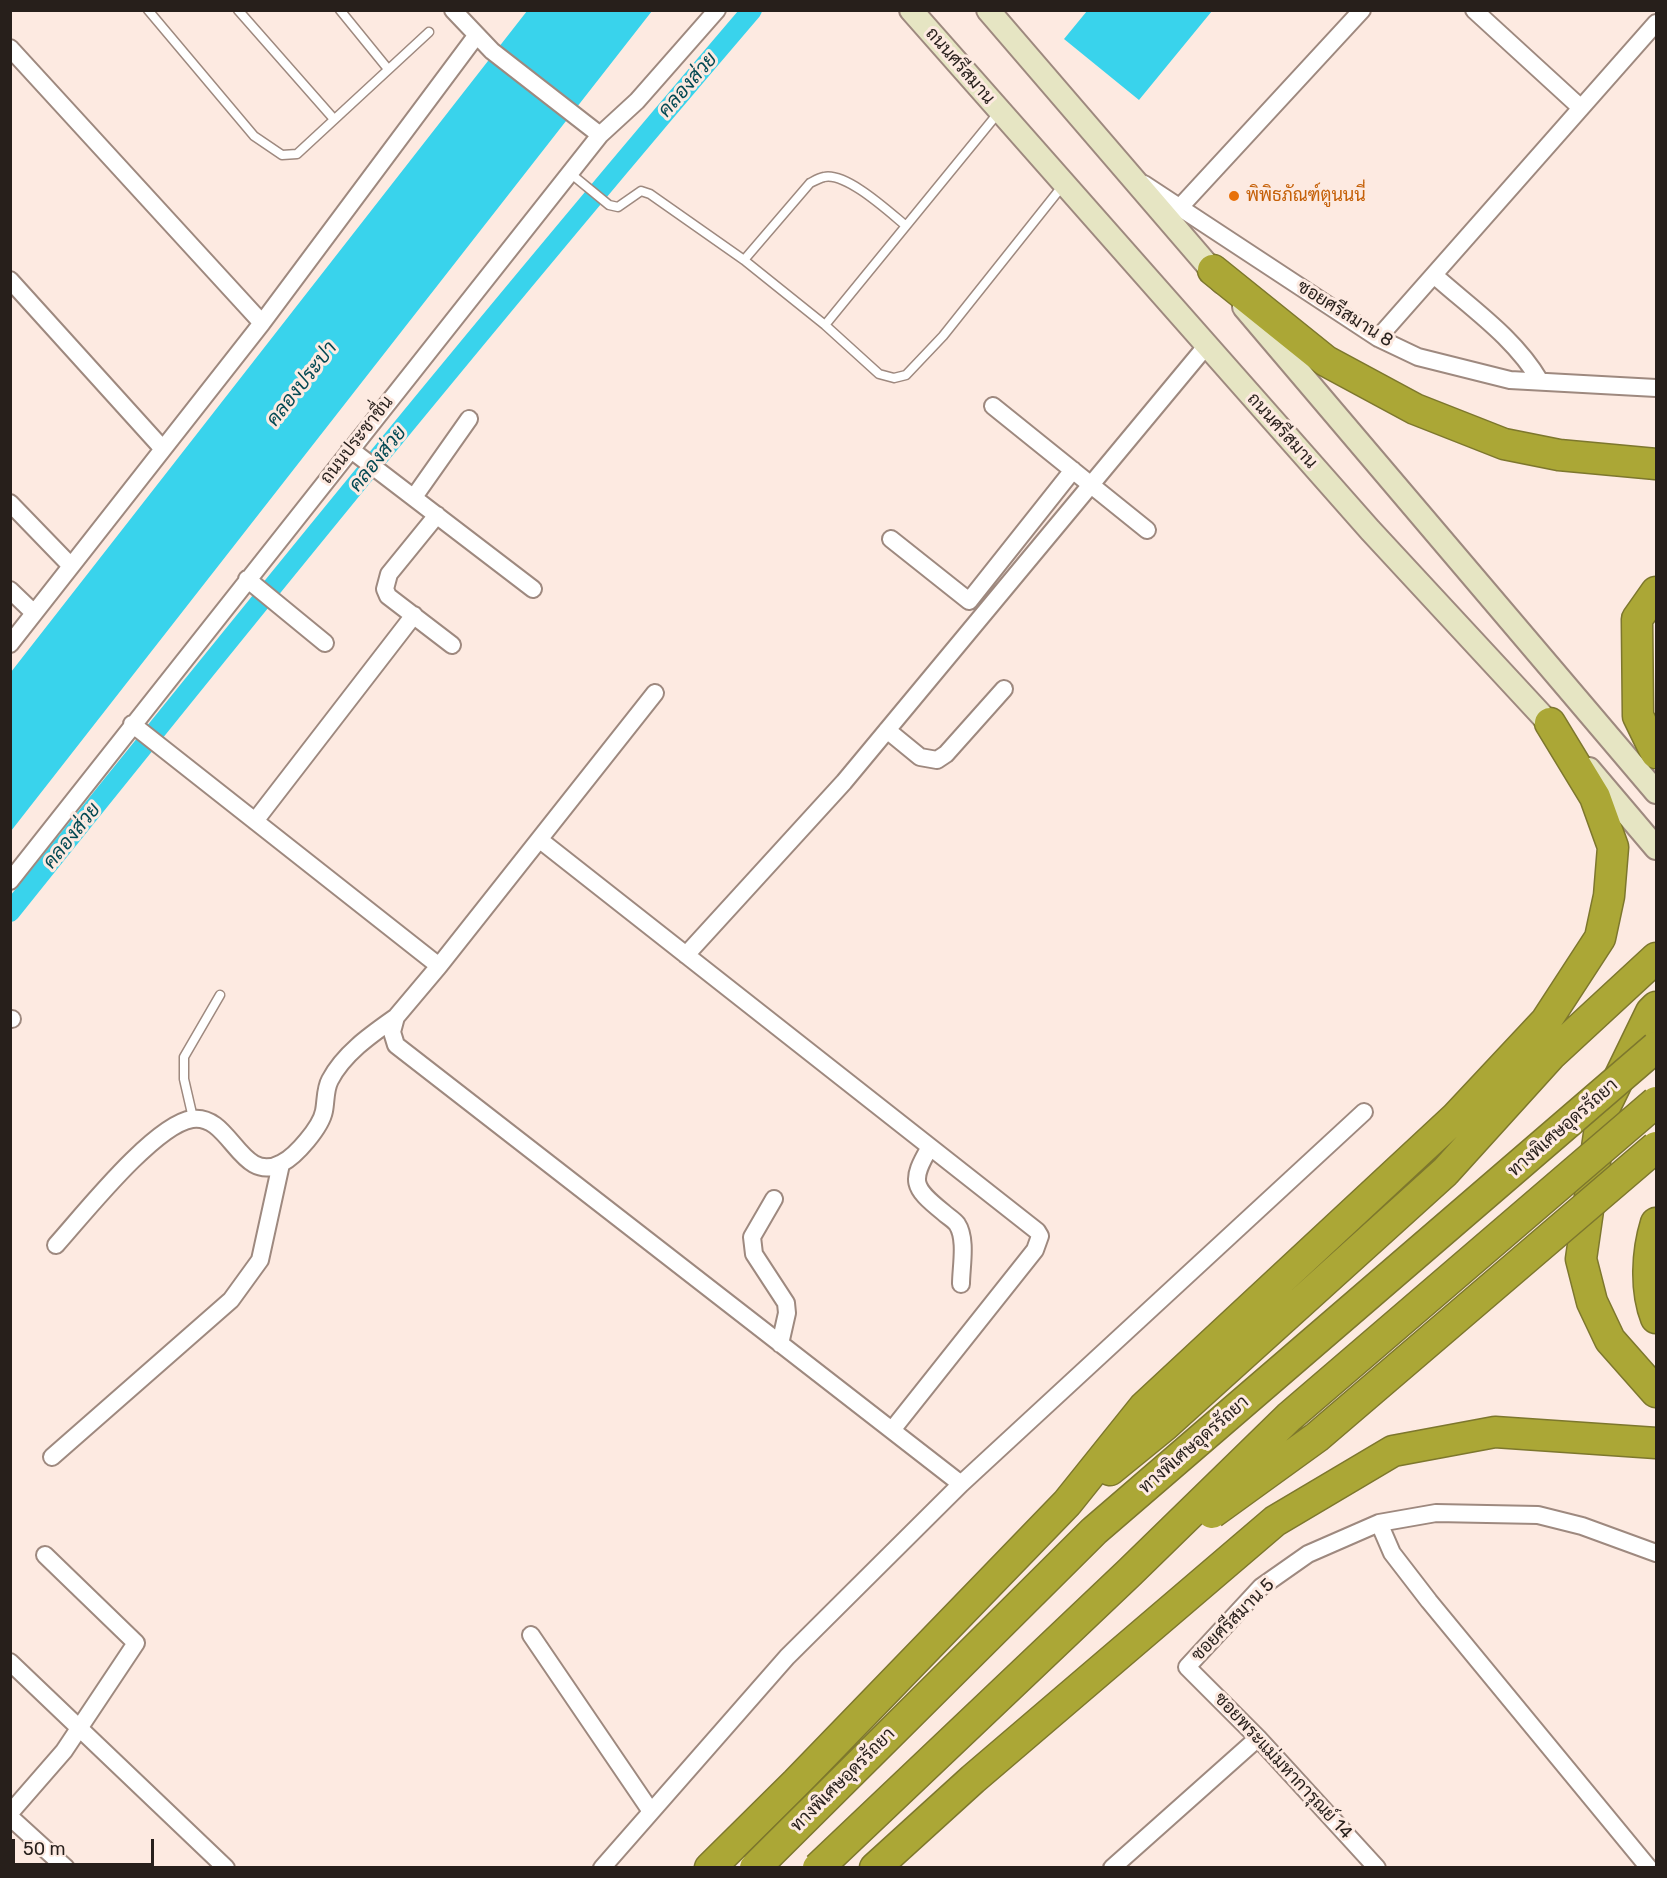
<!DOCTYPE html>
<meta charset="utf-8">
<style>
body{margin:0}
#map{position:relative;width:1667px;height:1878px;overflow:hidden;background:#fdeae1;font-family:Rubik,sans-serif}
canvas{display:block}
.frame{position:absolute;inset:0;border:12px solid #271f1b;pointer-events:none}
.scale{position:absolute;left:12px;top:1839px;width:142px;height:27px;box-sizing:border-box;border:3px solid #271f1b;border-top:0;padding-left:8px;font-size:18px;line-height:21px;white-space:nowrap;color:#271f1b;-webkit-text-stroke:4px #fdeae1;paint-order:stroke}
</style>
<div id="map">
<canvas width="1667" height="1878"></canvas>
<div class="frame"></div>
<div class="scale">50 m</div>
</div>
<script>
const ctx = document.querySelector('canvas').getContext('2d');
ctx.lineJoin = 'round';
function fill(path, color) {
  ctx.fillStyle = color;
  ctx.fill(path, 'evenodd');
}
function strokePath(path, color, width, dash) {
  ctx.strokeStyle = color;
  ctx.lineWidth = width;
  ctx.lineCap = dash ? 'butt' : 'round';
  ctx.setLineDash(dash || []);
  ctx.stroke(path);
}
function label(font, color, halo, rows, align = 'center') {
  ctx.font = font + ' Rubik,Sarabun,sans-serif';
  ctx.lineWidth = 6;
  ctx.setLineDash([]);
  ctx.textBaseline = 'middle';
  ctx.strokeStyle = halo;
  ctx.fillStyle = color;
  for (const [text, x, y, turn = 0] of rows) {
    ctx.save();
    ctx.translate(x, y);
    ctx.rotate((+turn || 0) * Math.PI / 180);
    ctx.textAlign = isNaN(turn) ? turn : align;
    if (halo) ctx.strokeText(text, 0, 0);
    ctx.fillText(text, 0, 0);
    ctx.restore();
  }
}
const water = new Path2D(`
 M 527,11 L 652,11 L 11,831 L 11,672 Z
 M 1087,11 L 1087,10 L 1212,11 L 1139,100 L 1064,39 Z`);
const canal = new Path2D(`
 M 10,912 C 254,608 499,306 752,10`);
const service = new Path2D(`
 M 148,10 L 254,136 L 282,155 L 297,154 L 429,32
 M 238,10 L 333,118
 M 340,10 L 388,69
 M 570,173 L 609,205 L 618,207 L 641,191 L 650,194 L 744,260 L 825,325 L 879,374 L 894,378 L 906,375 L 943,336 L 1064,184
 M 744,260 L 810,183 C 814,181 819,178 824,177 C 846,172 888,211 905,225
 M 825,325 L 999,112
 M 193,1118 L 184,1079 L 184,1057 L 220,995`);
const minor = new Path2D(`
 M 453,10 L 492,51 L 600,135
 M 1474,10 L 1581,108
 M 10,48 L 262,323
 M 1144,184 L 1378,338 L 1418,357 L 1510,380 L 1656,388
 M 1181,206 L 1362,10
 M 1434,275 C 1472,309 1514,337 1540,381
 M 10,280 L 162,448
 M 1378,338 L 1656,23
 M 993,406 L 1147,530
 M 350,449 L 533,589
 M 414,497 L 469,419
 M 10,503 L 71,566
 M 437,515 L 389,574 L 385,589 L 388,596 L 452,645
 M 891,539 L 969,601 L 1073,470
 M 247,579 L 325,643
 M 10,590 L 34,613
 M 10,644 L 262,323 L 476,36
 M 655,693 L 439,966 L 396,1017 L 392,1032 L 396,1045 L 961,1484
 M 132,724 L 439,966
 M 887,730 L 920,757 L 937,760 L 946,754 L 1004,689
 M 255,821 L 414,615
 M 540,840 L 1037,1231 L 1040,1236 L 1035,1250 L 892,1430
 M 10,881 L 600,135 L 637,101 L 717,10
 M 686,955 L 844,782 L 1207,345
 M 10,1019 L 12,1019
 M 930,1147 C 910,1181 912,1187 943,1212 C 947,1216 953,1219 957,1224 C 967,1239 961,1267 961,1284
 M 774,1199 L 752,1237 L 754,1254 L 786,1303 L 787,1313 L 780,1344
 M 56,1245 C 83,1215 154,1125 192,1119 C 231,1113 240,1186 282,1163 C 296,1156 321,1127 324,1111 C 326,1101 325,1089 330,1080 C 344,1053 372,1034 396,1017
 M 52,1457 L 231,1300 L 260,1260 L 281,1164
 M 1379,1523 L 1392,1553 L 1429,1601 L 1649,1868
 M 531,1635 L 650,1810
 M 10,1662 L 226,1868
 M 10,1813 L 64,1751 L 136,1643 L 45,1555
 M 10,1817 L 66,1868
 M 602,1868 L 787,1657 L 961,1484 L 1364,1112
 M 1112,1868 L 1258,1738
 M 1377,1868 L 1258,1738 L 1187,1667 L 1261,1587 L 1308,1554 L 1379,1523 L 1436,1513 L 1538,1515 L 1582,1526 L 1656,1553`);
const secondary = new Path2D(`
 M 911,10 L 1370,530 L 1560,735
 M 988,10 L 1222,282
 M 1244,307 L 1656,792
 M 1589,769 L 1656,848`);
const motorway = new Path2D(`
 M 1213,270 L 1326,361 L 1415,409 L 1504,444 L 1559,455 L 1656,464
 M 1656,592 L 1637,619 L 1638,716 L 1656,753
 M 1656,1007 L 1651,1012 L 1602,1113 L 1581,1259 L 1592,1302 L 1610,1340 L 1656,1392
 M 1656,1223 C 1647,1252 1645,1290 1656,1318
 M 1110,1470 L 1164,1426 L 1445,1172 L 1551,1055 L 1656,958
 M 710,1868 L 796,1783 L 1067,1503 L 1144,1407 L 1456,1117 L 1546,1021 L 1600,938 L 1609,896 L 1613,847 L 1595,797 L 1550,723
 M 875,1868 L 973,1779 L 1275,1521 L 1393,1451 L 1495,1432 L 1656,1443`);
const motorwayBridge = new Path2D(`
 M 1212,1513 L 1317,1437 L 1656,1147
 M 755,1868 L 1094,1531 L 1656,1047
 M 818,1868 L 1130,1572 L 1289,1417 L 1656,1102`);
const markers = [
 [1234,196,6,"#e8710a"]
];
const streetNames = [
 ["ถนนศรีสมาน",960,66,49],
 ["ซอยศรีสมาน 8",1345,314,32],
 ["ถนนศรีสมาน",1282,431,48],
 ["ถนนประชาชื่น",357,440,-52],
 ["ทางพิเศษอุดรรัถยา",1563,1128,-41],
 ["ทางพิเศษอุดรรัถยา",1194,1445,-41],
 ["ซอยศรีสมาน 5",1233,1620,-45],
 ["ซอยพระแม่มหาการุณย์ 14",1283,1766,47],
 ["ทางพิเศษอุดรรัถยา",843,1780,-45]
];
const foodNames = [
 ["พิพิธภัณฑ์ตูนนนี่",1246,196]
];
const waterNames = [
 ["คลองส่วย",688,85,-49],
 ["คลองประปา",302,384,-52],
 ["คลองส่วย",378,459,-51],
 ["คลองส่วย",72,836,-51]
];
fill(water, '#39d3ec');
strokePath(canal, '#39d3ec', 20);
strokePath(service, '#9e897f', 11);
strokePath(minor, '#9e897f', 20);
strokePath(secondary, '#9e897f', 26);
strokePath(motorway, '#7d772d', 33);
strokePath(service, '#fff', 8);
strokePath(minor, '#fff', 16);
strokePath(secondary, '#e6e5c3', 22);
strokePath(motorway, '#aba736', 30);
strokePath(motorwayBridge, '#7d772d', 33, []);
strokePath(motorwayBridge, '#aba736', 30);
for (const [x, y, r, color] of markers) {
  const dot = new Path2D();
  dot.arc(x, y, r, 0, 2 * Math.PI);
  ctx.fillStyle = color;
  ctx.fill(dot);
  strokePath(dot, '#fdeae1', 2);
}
label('18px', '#271f1b', '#fdeae1', streetNames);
label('18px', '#c56008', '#fdeae1', foodNames, 'left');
label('italic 20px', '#044953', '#fdeae1', waterNames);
</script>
